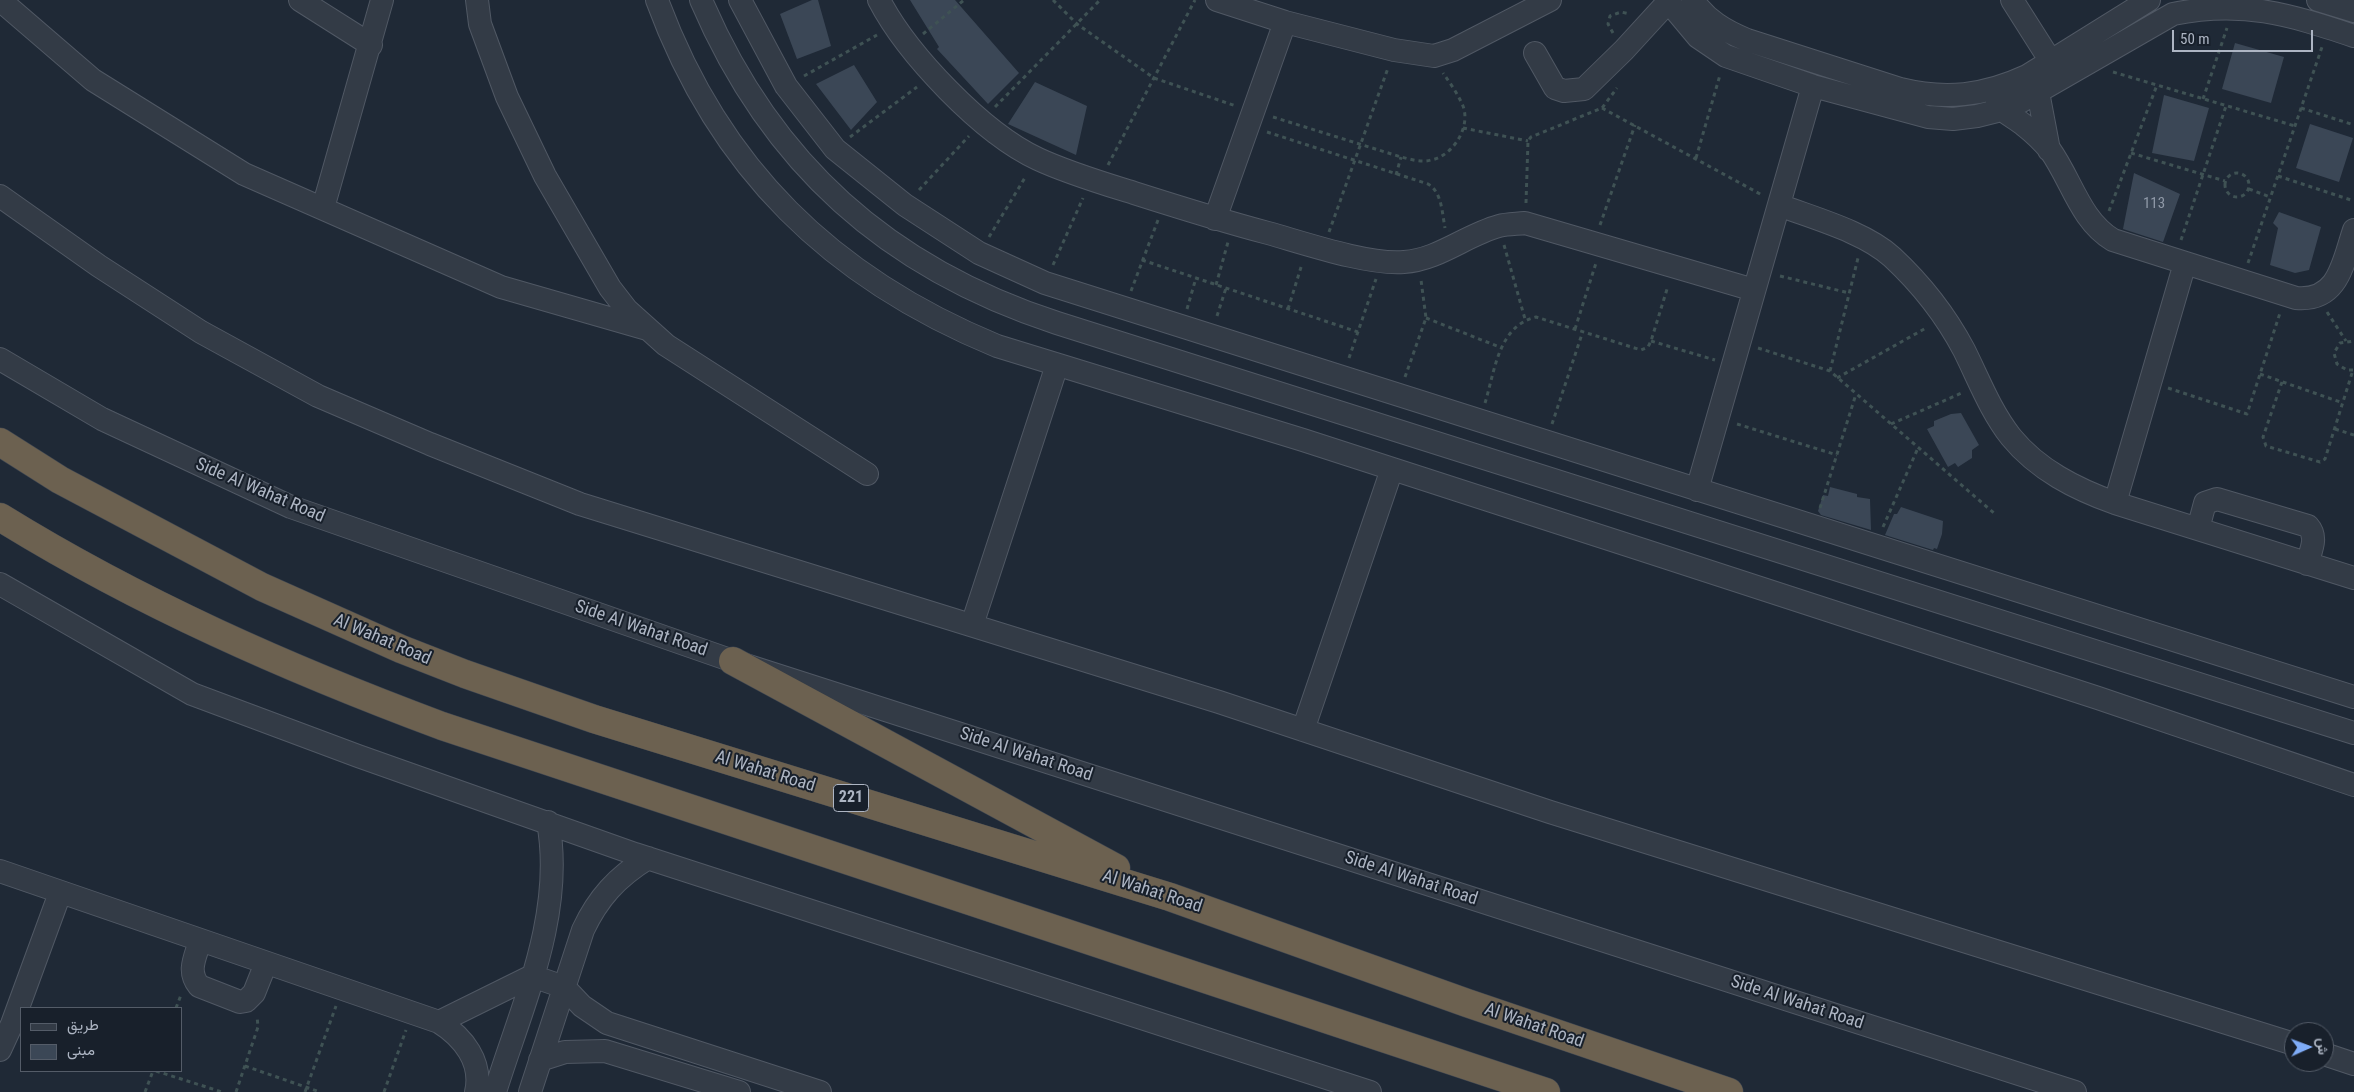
<!DOCTYPE html>
<meta charset="utf-8">
<style>
body{margin:0}
#map{position:relative;width:2354px;height:1092px;overflow:hidden;background:#1f2936;font-family:"Roboto Condensed",Vazirmatn,sans-serif}
canvas{display:block}
.legend{position:absolute;left:20px;top:1007px;width:162px;height:65px;box-sizing:border-box;background:#18202b;border:1px solid #545c68;margin:0;padding:6px 9px;list-style:none;font-size:15px;color:#adb5c3}
.legend li{display:flex;align-items:center;gap:10px;height:25px}
.legend b{width:25px;border:1px solid #545c68}
.north{position:absolute;left:2284px;top:1022px;width:50px;height:50px;box-sizing:border-box;background:#18202b;border:1px solid #545c68;border-radius:50%;rotate:88deg;font-size:14px;font-weight:700;line-height:20px;text-align:center;color:#adb5c3}
.north::after{content:'';display:block;margin:auto;width:18px;height:22px;background:#7facf7;clip-path:polygon(50% 0,100% 100%,50% 72%,0 100%)}
.scale{position:absolute;left:2172px;top:30px;width:141px;height:22px;box-sizing:border-box;border:2px solid #adb5c3;border-top:0;padding-left:6px;font-size:15px;line-height:18px;white-space:nowrap;color:#adb5c3;-webkit-text-stroke:4px #18202b;paint-order:stroke}
</style>
<div id="map">
<canvas width="2354" height="1092"></canvas>
<ul class="legend">
<li><b style="height:6px;background:#333b46"></b>طريق</li>
<li><b style="height:14px;background:#3b4756"></b>مبنى</li>
</ul>
<div class="north">ش</div>
<div class="scale">50 m</div>
</div>
<script>
const ctx = document.querySelector('canvas').getContext('2d');
ctx.lineJoin = 'round';
function fill(path, color) {
  ctx.fillStyle = color;
  ctx.fill(path, 'evenodd');
}
function strokePath(path, color, width, dash) {
  ctx.strokeStyle = color;
  ctx.lineWidth = width;
  ctx.lineCap = dash ? 'butt' : 'round';
  ctx.setLineDash(dash || []);
  ctx.stroke(path);
}
function label(font, color, halo, rows, align = 'center') {
  ctx.font = font + ' "Roboto Condensed",sans-serif';
  ctx.lineWidth = 4;
  ctx.setLineDash([]);
  ctx.textBaseline = 'middle';
  ctx.strokeStyle = halo;
  ctx.fillStyle = color;
  for (const [text, x, y, turn = 0] of rows) {
    ctx.save();
    ctx.translate(x, y);
    ctx.rotate((+turn || 0) * Math.PI / 180);
    ctx.textAlign = isNaN(turn) ? turn : align;
    if (halo) ctx.strokeText(text, 0, 0);
    ctx.fillText(text, 0, 0);
    ctx.restore();
  }
}
const building = new Path2D(`
 M 812,0 L 818,0 L 831,46 L 797,59 L 780,14 Z
 M 910,0 L 955,0 L 1019,73 L 988,104 L 937,49 L 939,47 Z
 M 2235,43 L 2284,57 L 2271,103 L 2222,89 Z
 M 854,65 L 877,102 L 851,130 L 816,84 Z
 M 1035,82 L 1087,106 L 1076,155 L 1008,124 Z
 M 2164,95 L 2209,108 L 2194,161 L 2152,153 Z
 M 2310,124 L 2353,138 L 2339,182 L 2296,168 Z
 M 2134,173 L 2180,194 L 2163,242 L 2123,229 Z
 M 2279,212 L 2321,227 L 2309,270 L 2295,273 L 2270,265 L 2278,228 L 2273,223 Z
 M 1961,413 L 1979,445 L 1972,450 L 1972,458 L 1958,467 L 1955,463 L 1948,467 L 1927,429 L 1934,426 L 1934,421 L 1951,414 Z
 M 1830,487 L 1857,494 L 1857,497 L 1870,499 L 1871,530 L 1821,515 L 1818,511 L 1823,495 L 1828,496 Z
 M 1901,507 L 1943,521 L 1942,534 L 1937,549 L 1934,548 L 1933,550 L 1885,535 L 1894,514 L 1897,514 Z`);
const path = new Path2D(`
 M 1053,0 L 1077,24 L 1154,78 L 1236,106
 M 1613,33 L 1608,24 L 1610,16 L 1621,12 L 1630,14
 M 923,34 L 964,0
 M 2113,72 L 2295,126
 M 804,76 L 877,35
 M 2203,99 L 2227,28
 M 995,107 L 1100,0
 M 1602,108 L 1762,195
 M 2301,108 L 2354,125
 M 1273,117 L 1401,157 C 1410,159 1421,163 1431,160 C 1453,156 1471,127 1463,106 C 1458,94 1450,83 1443,73
 M 1463,128 L 1528,141
 M 1267,132 L 1428,184 C 1442,192 1442,213 1445,228
 M 850,137 L 917,87
 M 2131,153 L 2225,181
 M 1696,158 L 1720,75
 M 1108,165 L 1195,0
 M2225 185a12 12 0 1 1 24 0a12 12 0 1 1-24 0Z
 M 1396,175 L 1401,157
 M 2278,176 L 2354,201
 M 2249,189 L 2270,197
 M 919,190 L 969,136
 M 1526,203 L 1528,141 L 1531,137 L 1602,108 L 1617,88
 M 2109,211 L 2157,85
 M 1600,225 L 1635,125
 M 1329,232 L 1388,68
 M 989,237 L 1026,176
 M 2181,240 L 2226,106
 M 1504,245 L 1525,319
 M 1142,260 L 1358,332
 M 2248,263 L 2322,47
 M 1053,265 L 1083,198
 M 1780,276 L 1849,293
 M 1216,285 L 1228,242
 M 1131,291 L 1158,220
 M 1187,309 L 1196,278
 M 1288,309 L 1302,264
 M 2327,312 L 2346,341
 M 1217,316 L 1226,288
 M 1426,318 L 1502,348
 M 1575,329 L 1596,263
 M 1651,341 L 1715,360
 M 1758,348 L 1830,371 L 1995,514
 M 1349,358 L 1376,279
 M 2353,370 L 2347,370 L 2337,364 L 2334,353 L 2340,343 L 2354,341
 M 1830,371 L 1858,258
 M 2260,374 L 2343,403
 M 1405,377 L 1426,318 L 1421,280
 M 1837,378 L 1926,328
 M 2282,382 L 2263,437 L 2266,446 L 2320,462 L 2325,459 L 2353,370
 M 2168,388 L 2247,414 L 2280,313
 M 1485,403 C 1495,371 1498,326 1536,317 L 1641,350 L 1648,347 L 1651,341 L 1668,286
 M 1552,424 L 1583,331
 M 1737,424 L 1837,455
 M 1891,424 L 1964,392
 M 2335,429 L 2354,435
 M 1820,508 L 1856,394
 M 1883,527 L 1918,448
 M 176,1008 L 181,995
 M 245,1066 L 320,1092
 M 156,1071 L 222,1092
 M 145,1092 L 153,1071
 M 236,1092 L 258,1027 L 257,1016
 M 305,1092 L 336,1006
 M 384,1092 L 406,1030`);
const minor = new Path2D(`
 M 0,0 L 93,80 L 244,174 L 501,287 L 647,329
 M 300,0 L 371,45
 M 477,0 L 480,24 L 507,97 L 545,176 L 610,288 L 627,310 L 666,345 L 867,474
 M 657,0 C 719,169 832,278 997,346 L 1303,440 L 1643,550 L 2098,698 L 2354,785
 M 701,0 C 771,164 888,268 1057,323 L 2354,733
 M 740,0 L 786,86 L 835,149 L 905,205 L 979,253 L 1045,283 L 2354,697
 M 879,0 C 907,54 982,133 1038,159 C 1068,173 1102,183 1134,193 C 1178,207 1222,221 1268,233 C 1304,243 1368,265 1404,262 C 1438,260 1466,235 1499,226 C 1507,224 1517,224 1525,223 L 1754,290
 M 1217,0 L 1285,22 L 1394,50 L 1434,56 L 1453,50 L 1550,0
 M 1667,0 L 1698,37 L 1726,56 L 1813,86 L 1928,117 L 1953,119 L 1977,116 L 2001,110 L 2020,102 L 2173,14 C 2242,0 2288,14 2354,36
 M 1693,0 C 1706,20 1725,31 1747,40 L 1900,89 C 1945,100 1984,96 2027,76 L 2149,0
 M 2012,0 L 2050,60
 M 2318,0 L 2354,11
 M 1535,53 L 1555,88 L 1564,91 L 1584,89 L 1624,50 L 1668,2
 M 2031,82 L 2038,92 L 2049,150
 M 1997,102 C 2003,114 2015,117 2025,126 C 2034,133 2043,142 2050,150 C 2072,181 2080,220 2113,240 L 2296,298 C 2339,302 2343,262 2354,230
 M 0,196 L 99,266 L 201,332 L 318,396 L 430,444 L 580,504 L 1219,702 L 1550,812 L 2294,1044
 M 1779,205 C 1813,218 1865,232 1892,257 C 1920,283 1946,316 1964,350 C 1979,380 1990,410 2011,437 C 2038,470 2076,489 2115,503 L 2354,578
 M 323,208 L 382,0
 M 1215,219 L 1285,22
 M 0,359 L 102,419 L 291,507 L 733,661 L 2075,1092
 M 1697,490 L 1813,86
 M 2115,503 L 2185,263
 M 2198,529 L 2205,503 L 2217,499 L 2308,526 C 2318,537 2311,550 2307,564
 M 0,584 L 192,694 L 358,756 L 635,854 L 1370,1092
 M 972,625 L 1057,365
 M 1303,730 L 1392,469
 M 0,871 L 439,1022 C 463,1037 483,1062 476,1092
 M 200,941 C 195,958 187,971 199,986 L 240,1002 L 246,1001 L 254,993 L 266,963
 M 439,1022 L 532,976 L 564,987 L 582,1006 L 607,1023 L 820,1092
 M 0,1050 L 12,1024 L 60,893
 M 2324,1054 L 2354,1064
 M 540,1060 L 565,1052 L 605,1051 L 739,1092
 M 495,1092 C 522,1005 565,914 548,822
 M 530,1092 L 583,930 C 598,898 617,877 648,858`);
const highway = new Path2D(`
 M 0,442 L 60,480 L 262,587 L 401,649 L 465,674 L 594,719 L 1170,897 L 1467,1003 L 1729,1092
 M 0,517 C 139,603 289,669 442,726 L 1546,1092
 M 733,661 L 1116,868`);
const numberNames = [
 ["113",2154,204]
];
const shields = [
 [851,798,35]
];
const shieldNames = [
 ["221",851,798]
];
const streetNames = [
 ["Side Al Wahat Road",260,491,23],
 ["Side Al Wahat Road",641,629,19],
 ["Al Wahat Road",382,640,23],
 ["Side Al Wahat Road",1026,755,18],
 ["Al Wahat Road",765,772,17],
 ["Side Al Wahat Road",1411,879,18],
 ["Al Wahat Road",1152,892,18],
 ["Side Al Wahat Road",1797,1003,18],
 ["Al Wahat Road",1534,1026,19]
];
fill(building, '#3b4756');
strokePath(minor, '#505864', 24);
strokePath(highway, '#3d4551', 29);
strokePath(path, '#3f5254', 3, [4, 4]);
strokePath(minor, '#333b46', 22);
strokePath(highway, '#6c6150', 28);
label('15px', '#909aa8', null, numberNames);
for (const [x, y, w] of shields) {
  const box = new Path2D();
  box.roundRect(x - w / 2, y - 13.5, w, 27, 4);
  ctx.fillStyle = '#18202b';
  ctx.fill(box);
  strokePath(box, '#adb5c3', 1);
}
label('bold 16px', '#adb5c3', null, shieldNames);
label('18px', '#adb5c3', '#18202b', streetNames);
</script>
